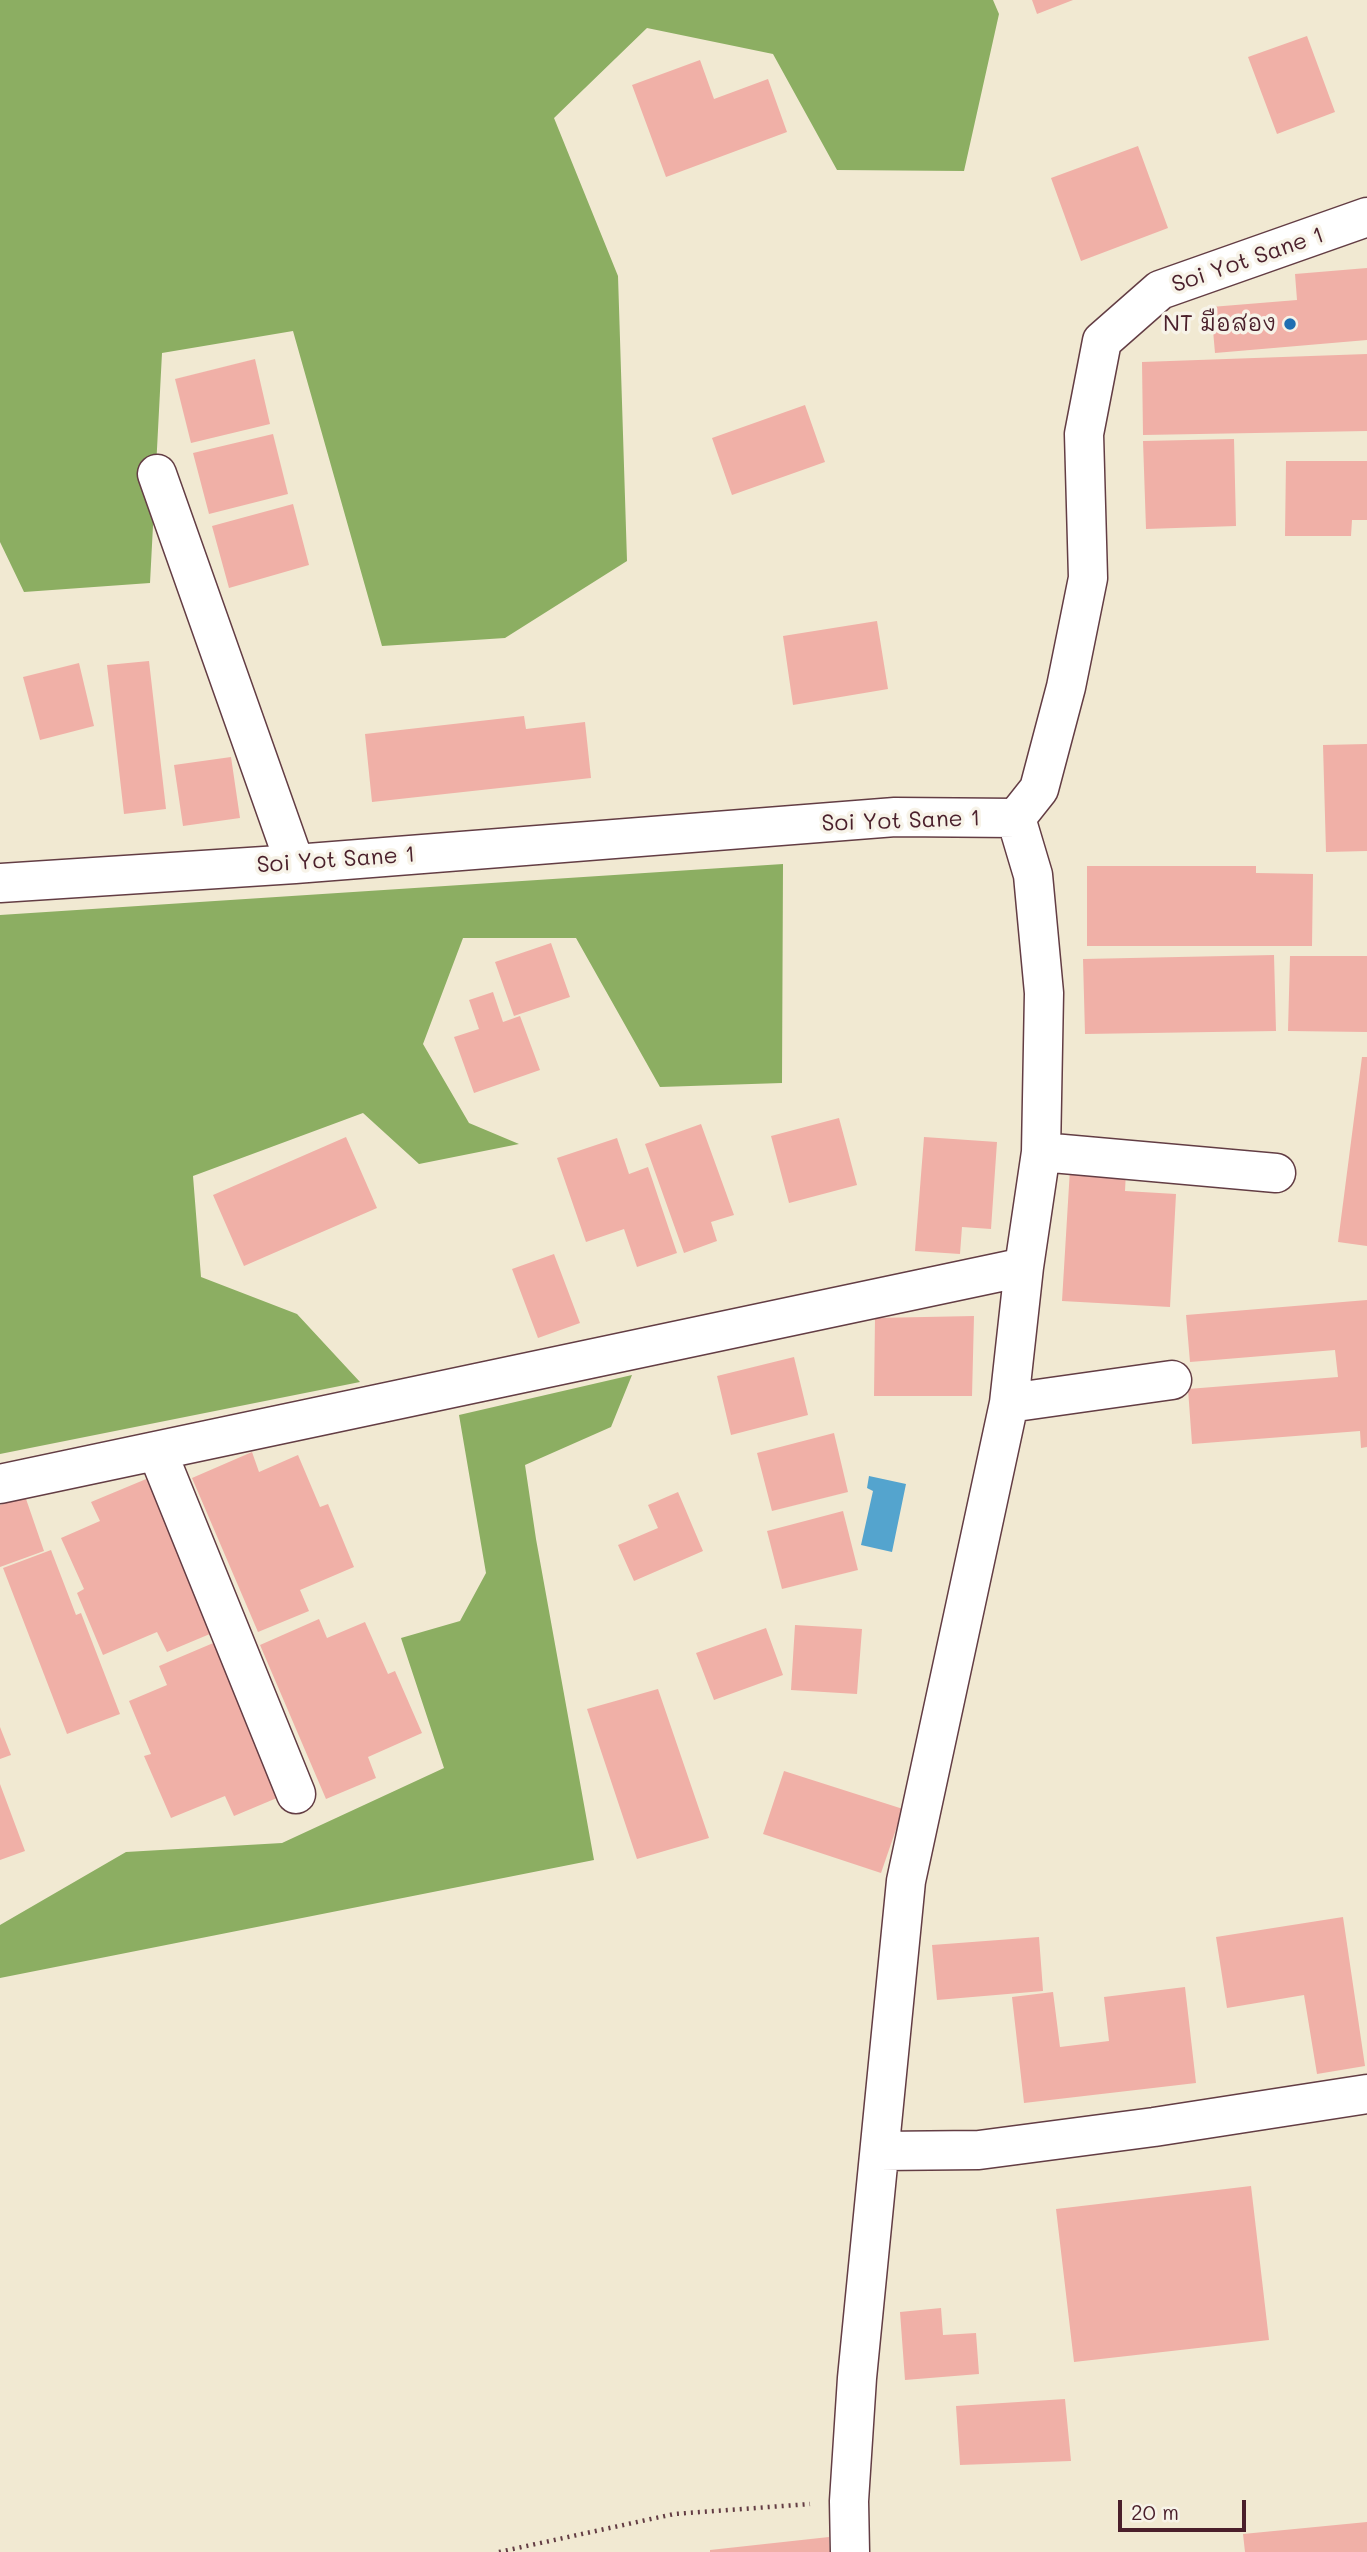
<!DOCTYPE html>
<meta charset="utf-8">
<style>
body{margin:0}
#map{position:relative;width:1367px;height:2552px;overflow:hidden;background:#f1e9d2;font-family:Mali,sans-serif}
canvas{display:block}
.scale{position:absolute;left:1118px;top:2500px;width:128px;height:32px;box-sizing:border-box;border:4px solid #4a1f2b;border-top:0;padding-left:9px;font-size:21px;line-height:24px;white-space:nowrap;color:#4a1f2b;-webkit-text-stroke:5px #f7f3e8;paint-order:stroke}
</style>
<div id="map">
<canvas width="1367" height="2552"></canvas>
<div class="scale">20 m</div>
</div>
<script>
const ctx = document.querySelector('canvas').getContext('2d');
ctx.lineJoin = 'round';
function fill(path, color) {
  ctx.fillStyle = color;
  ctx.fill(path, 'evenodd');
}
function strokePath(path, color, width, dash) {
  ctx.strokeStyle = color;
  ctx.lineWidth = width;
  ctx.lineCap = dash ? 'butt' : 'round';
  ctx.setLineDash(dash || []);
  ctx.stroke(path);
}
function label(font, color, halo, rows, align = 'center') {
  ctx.font = font + ' Mali,"Playpen Sans Thai",sans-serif';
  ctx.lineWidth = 7;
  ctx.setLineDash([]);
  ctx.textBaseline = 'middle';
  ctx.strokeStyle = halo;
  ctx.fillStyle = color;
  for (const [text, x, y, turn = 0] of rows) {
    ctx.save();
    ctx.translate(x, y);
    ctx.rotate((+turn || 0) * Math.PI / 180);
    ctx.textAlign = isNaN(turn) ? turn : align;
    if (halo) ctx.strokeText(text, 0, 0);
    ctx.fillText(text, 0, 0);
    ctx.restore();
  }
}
const forest = new Path2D(`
 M 0,0 L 993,0 L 999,14 L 964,171 L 837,170 L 773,54 L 647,28 L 554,118 L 618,276 L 627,561 L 505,638 L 382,646 L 293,331 L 162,353 L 150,583 L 24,592 L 0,542 Z
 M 783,864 L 782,1083 L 660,1087 L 576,938 L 463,938 L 423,1044 L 469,1123 L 519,1144 L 419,1164 L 363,1113 L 193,1176 L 201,1277 L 297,1314 L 360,1382 L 0,1454 L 0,915 Z
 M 632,1375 L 611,1427 L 525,1465 L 536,1539 L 594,1860 L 0,1978 L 0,1925 L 126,1852 L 282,1843 L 444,1768 L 401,1638 L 460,1621 L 486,1573 L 459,1415 Z`);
const water = new Path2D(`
 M 869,1476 L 906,1484 L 892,1552 L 861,1545 L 873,1491 L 867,1488 Z`);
const building = new Path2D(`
 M 1032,0 L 1073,0 L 1037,14 Z
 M 1307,36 L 1335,112 L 1277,134 L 1248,57 Z
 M 700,60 L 714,99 L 768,79 L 787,132 L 666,177 L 632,85 Z
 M 1138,146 L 1168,228 L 1081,261 L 1051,178 Z
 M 1367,268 L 1367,340 L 1215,353 L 1211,307 L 1297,300 L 1295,274 Z
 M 1367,354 L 1367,431 L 1143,435 L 1142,362 Z
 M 255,359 L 270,424 L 191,443 L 175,379 Z
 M 805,405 L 825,462 L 732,495 L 712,438 Z
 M 273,434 L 288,494 L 209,514 L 193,453 Z
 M 1234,439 L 1236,526 L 1146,529 L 1143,441 Z
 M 1286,461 L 1367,461 L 1367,520 L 1352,520 L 1351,536 L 1285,536 Z
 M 293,504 L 309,565 L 229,588 L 212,526 Z
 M 877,621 L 888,689 L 793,705 L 783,636 Z
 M 149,661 L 166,809 L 124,814 L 107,665 Z
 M 79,663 L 94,726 L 40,740 L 23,677 Z
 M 524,716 L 526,729 L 585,722 L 591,778 L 372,802 L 365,734 Z
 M 1367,744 L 1367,851 L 1326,852 L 1323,745 Z
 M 231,757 L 240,818 L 183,826 L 174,765 Z
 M 1087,866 L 1256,866 L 1256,873 L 1313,874 L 1312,946 L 1087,946 Z
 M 551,943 L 570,997 L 514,1016 L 495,962 Z
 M 1274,955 L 1276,1031 L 1085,1034 L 1083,959 Z
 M 1290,956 L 1367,956 L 1367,1032 L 1288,1031 Z
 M 493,992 L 503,1022 L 520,1016 L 540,1070 L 474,1093 L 454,1037 L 479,1029 L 469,1000 Z
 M 1362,1057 L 1367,1057 L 1367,1246 L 1338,1242 Z
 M 839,1118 L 857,1185 L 789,1203 L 771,1136 Z
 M 701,1124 L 734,1215 L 711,1222 L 717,1241 L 684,1253 L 645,1144 Z
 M 346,1137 L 377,1208 L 244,1266 L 213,1195 Z
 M 924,1137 L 997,1142 L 991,1229 L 962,1227 L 960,1254 L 915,1251 Z
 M 617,1138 L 629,1174 L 648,1167 L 677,1253 L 637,1267 L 624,1229 L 586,1242 L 557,1158 Z
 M 1070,1169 L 1126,1171 L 1125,1191 L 1176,1194 L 1170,1307 L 1062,1301 Z
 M 554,1254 L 580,1323 L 538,1338 L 512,1269 Z
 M 1367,1300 L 1367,1447 L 1361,1448 L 1360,1431 L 1192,1444 L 1188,1389 L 1338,1377 L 1335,1350 L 1190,1362 L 1186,1315 Z
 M 974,1316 L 972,1396 L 874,1396 L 875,1318 Z
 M 794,1357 L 808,1415 L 731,1435 L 717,1376 Z
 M 834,1433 L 848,1492 L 772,1511 L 757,1453 Z
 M 252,1452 L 259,1472 L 298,1455 L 320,1507 L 328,1504 L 354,1567 L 300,1590 L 309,1611 L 258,1632 L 192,1478 Z
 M 151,1477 L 217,1631 L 167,1652 L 157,1632 L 103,1655 L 77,1593 L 84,1589 L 61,1538 L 100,1521 L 91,1502 Z
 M 678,1492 L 703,1551 L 634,1581 L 618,1545 L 658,1528 L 648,1505 Z
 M 25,1496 L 44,1551 L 0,1567 L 0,1505 Z
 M 843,1511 L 858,1570 L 782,1589 L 767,1531 Z
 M 51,1550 L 76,1615 L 81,1613 L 120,1714 L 67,1734 L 3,1568 Z
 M 319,1619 L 327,1638 L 365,1622 L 388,1674 L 395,1671 L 422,1733 L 368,1757 L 376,1778 L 326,1799 L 260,1645 Z
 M 795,1625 L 862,1629 L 857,1694 L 791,1690 Z
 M 766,1628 L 783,1675 L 714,1700 L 696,1653 Z
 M 218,1641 L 284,1795 L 234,1816 L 225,1796 L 171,1818 L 144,1756 L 151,1754 L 129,1701 L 167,1685 L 159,1666 Z
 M 658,1689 L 709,1838 L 637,1859 L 587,1709 Z
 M 0,1727 L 11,1755 L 0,1759 Z
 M 784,1771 L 903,1809 L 881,1873 L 763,1834 Z
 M 0,1784 L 25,1851 L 0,1860 Z
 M 1343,1917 L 1365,2066 L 1317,2074 L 1304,1995 L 1227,2008 L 1216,1937 Z
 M 1039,1937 L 1043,1991 L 937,2000 L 932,1945 Z
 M 1185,1987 L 1196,2083 L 1024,2103 L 1012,1997 L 1053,1992 L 1060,2047 L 1109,2041 L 1104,1997 Z
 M 1251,2186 L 1269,2340 L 1074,2362 L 1056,2209 Z
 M 941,2308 L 943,2335 L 976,2333 L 979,2374 L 905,2380 L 900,2312 Z
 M 1065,2399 L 1071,2461 L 960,2465 L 956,2406 Z
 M 1367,2522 L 1367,2552 L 1245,2552 L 1243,2534 Z
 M 829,2537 L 830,2552 L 710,2552 L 710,2550 Z`);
const path = new Path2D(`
 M 499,2552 L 674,2514 L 810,2504`);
const minor = new Path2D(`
 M 157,474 L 295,864
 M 0,883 L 295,864 L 895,817 L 1016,818 L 1039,789 L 1066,687 L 1088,578 L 1084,434 L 1102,341 L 1160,290 L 1367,217
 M 1041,1152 L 1276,1173
 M 1009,1403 L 1172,1380
 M 157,1451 L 296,1794
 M 0,1484 L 1024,1267
 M 880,2151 L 979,2150 L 1154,2127 L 1367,2094
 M 850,2552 L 849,2501 L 857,2378 L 906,1881 L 1009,1403 L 1024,1267 L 1041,1152 L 1044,993 L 1033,875 L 1016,818`);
const markers = [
 [1290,324,7,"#1f6fb2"]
];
const streetNames = [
 ["Soi Yot Sane 1",1248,260,-19],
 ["Soi Yot Sane 1",901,821,-2],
 ["Soi Yot Sane 1",336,860,-4]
];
const poiNames = [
 ["NT มือสอง",1276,324]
];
fill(forest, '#8cae62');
fill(water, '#54a4ce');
fill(building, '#f0b0a7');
strokePath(minor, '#633d44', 41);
strokePath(path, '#633d44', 4.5, [2, 5]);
strokePath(minor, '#fff', 38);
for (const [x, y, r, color] of markers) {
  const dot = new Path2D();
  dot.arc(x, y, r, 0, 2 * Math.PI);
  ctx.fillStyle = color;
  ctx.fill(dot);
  strokePath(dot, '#f7f3e8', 2.5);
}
label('23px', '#4a1f2b', '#f7f3e8', streetNames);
label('23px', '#4a1f2b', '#f7f3e8', poiNames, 'right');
</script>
